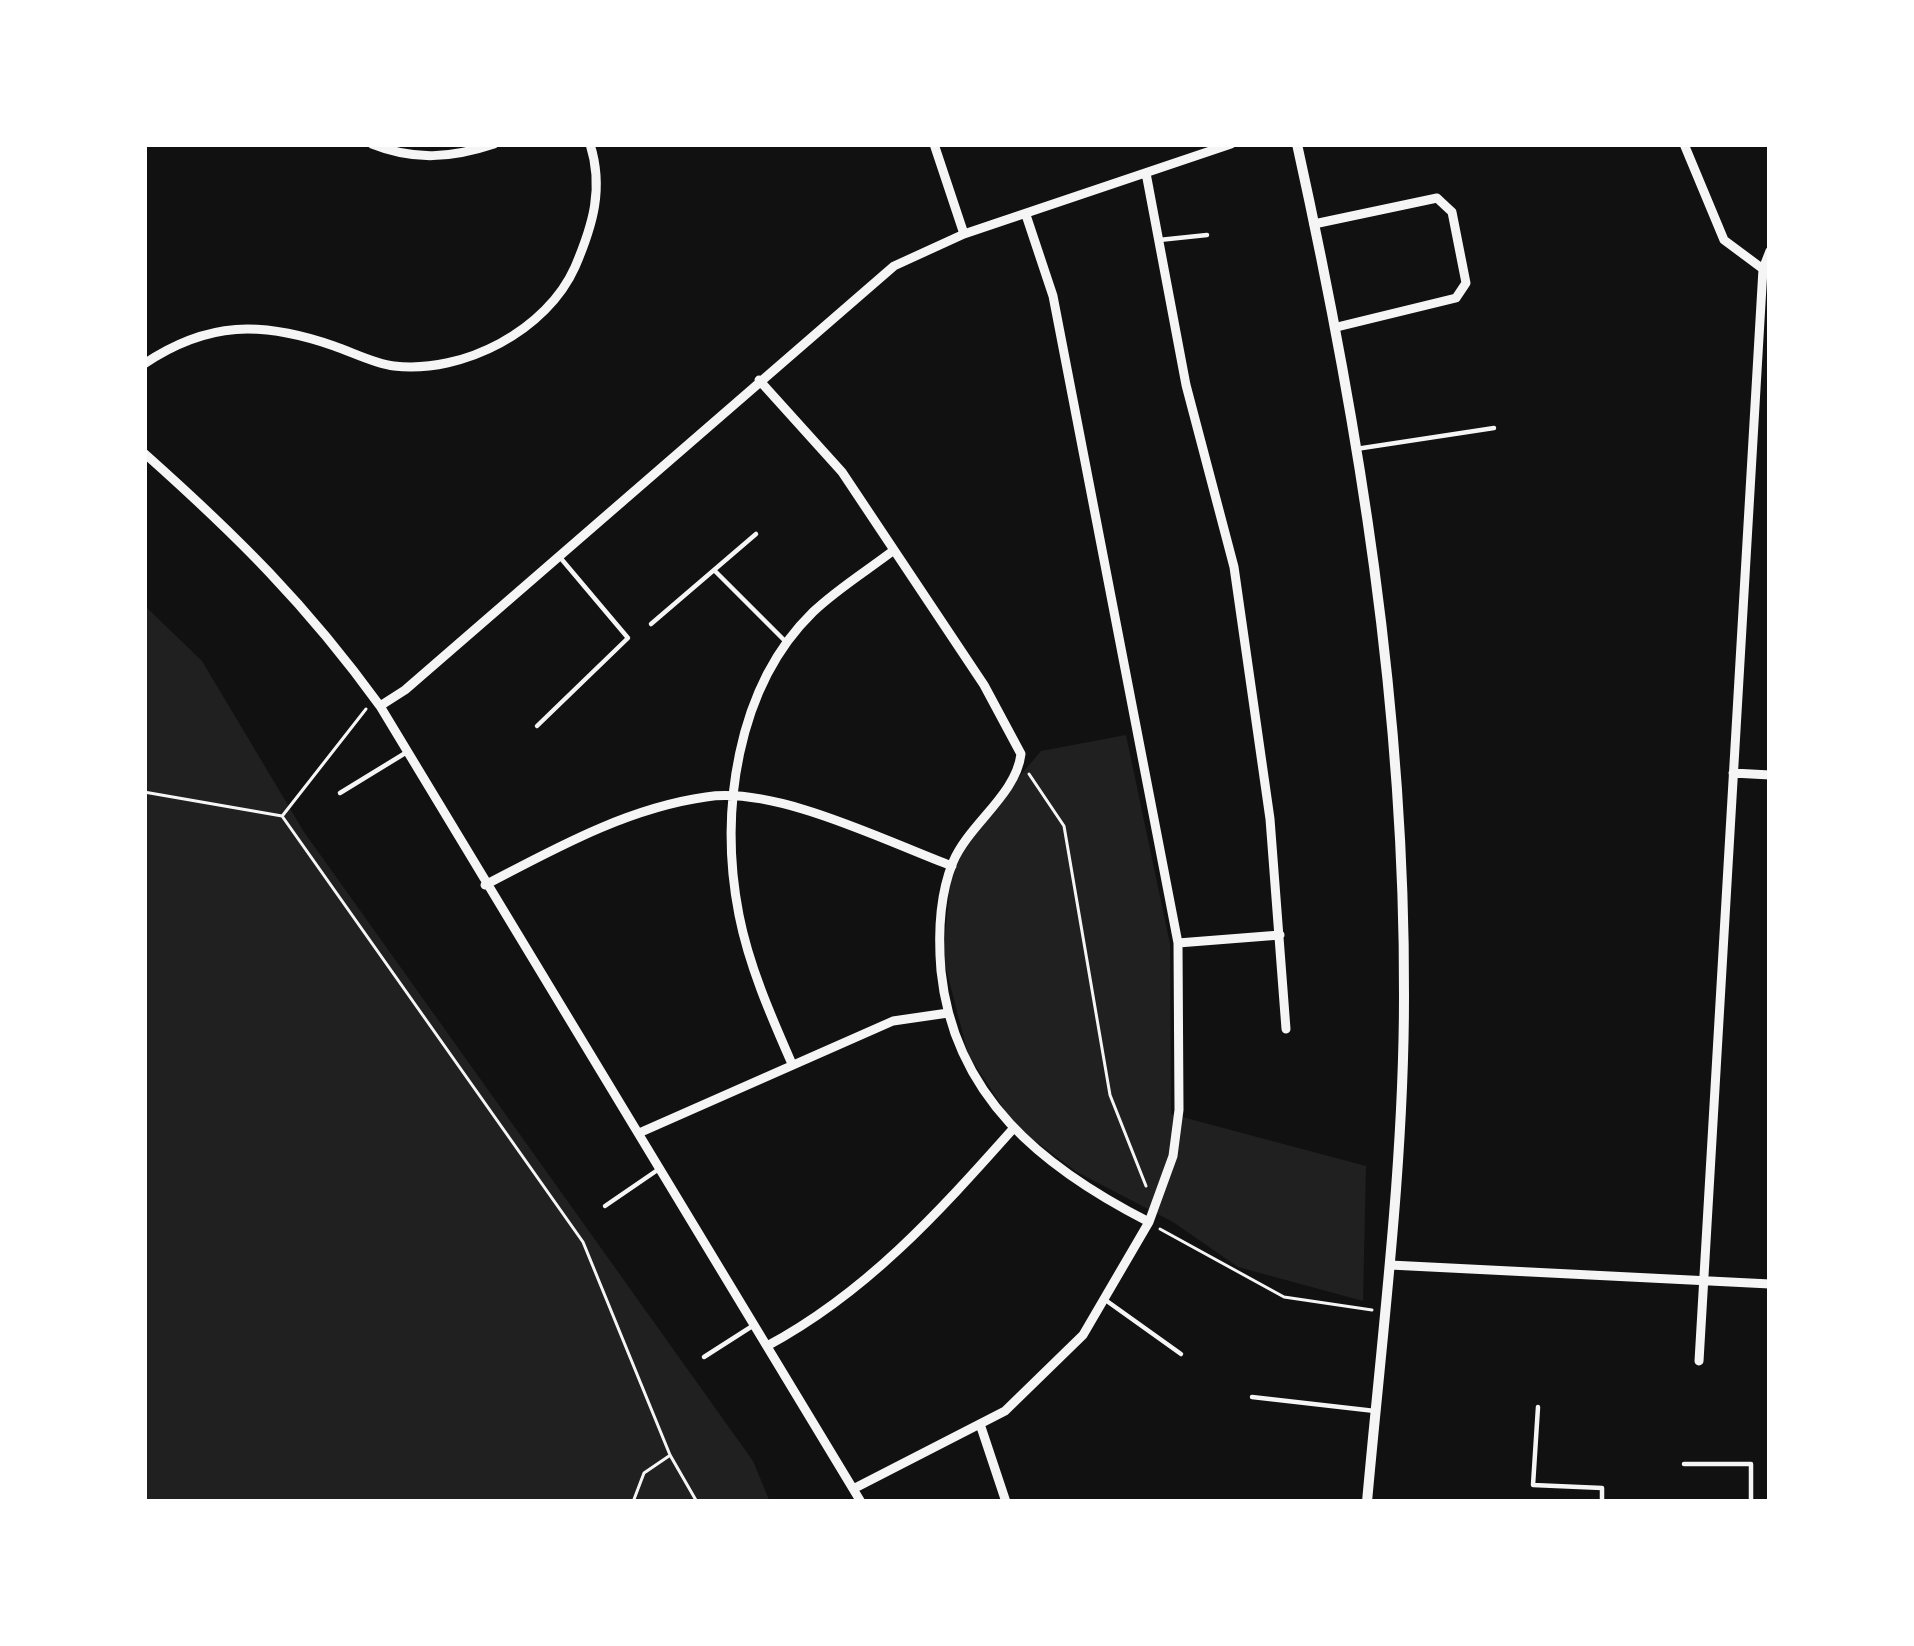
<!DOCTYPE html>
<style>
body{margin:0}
#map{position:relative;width:1914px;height:1646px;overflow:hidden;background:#111;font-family:Ubuntu,sans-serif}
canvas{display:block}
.frame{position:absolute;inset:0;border:147px solid #fff;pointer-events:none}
</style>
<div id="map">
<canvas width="1914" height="1646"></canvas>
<div class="frame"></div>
</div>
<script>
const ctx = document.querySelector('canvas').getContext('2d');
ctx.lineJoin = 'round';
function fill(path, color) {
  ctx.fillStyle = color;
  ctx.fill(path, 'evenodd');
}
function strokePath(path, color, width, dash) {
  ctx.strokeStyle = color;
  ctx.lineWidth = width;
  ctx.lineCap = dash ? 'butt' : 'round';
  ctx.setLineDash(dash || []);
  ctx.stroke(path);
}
const green = new Path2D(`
 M 144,605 L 202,661 L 304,832 L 753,1461 L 770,1502 L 144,1502 Z
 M 1126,735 L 1170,944 L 1171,1114 L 1366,1166 L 1363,1301 L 1238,1267 L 1173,1222 L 1077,1172 L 1015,1126 L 968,1054 L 943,957 L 951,874 L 964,842 L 1041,751 Z`);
const path = new Path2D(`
 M 1029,774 L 1064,826 L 1110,1095 L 1146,1186
 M 144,792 L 282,816 L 583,1242 L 670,1455 L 697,1502
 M 283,815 L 366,709
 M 1160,1229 L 1284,1297 L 1372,1310
 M 633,1502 L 644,1473 L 669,1456`);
const service = new Path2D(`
 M 1159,240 L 1207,235
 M 1356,449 L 1494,428
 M 715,571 L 787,643
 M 651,624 L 756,534
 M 537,726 L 628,638 L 558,555
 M 340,793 L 407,752
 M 605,1206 L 659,1169
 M 1104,1299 L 1181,1354
 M 704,1357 L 754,1325
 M 1252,1397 L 1375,1411
 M 1538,1407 L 1533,1485 L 1602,1488 L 1602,1502
 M 1684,1464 L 1751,1464 L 1751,1502`);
const minor = new Path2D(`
 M 372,144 C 414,161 452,158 494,144
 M 934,144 L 964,234
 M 1684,144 L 1724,240 L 1763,269
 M 1146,173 L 1186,385 L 1234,567 L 1270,819 L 1286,1029
 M 1314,224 L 1437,198 L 1452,212 L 1466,283 L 1456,298 L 1337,327
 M 144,364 C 208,321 262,321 334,346 C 352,352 375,364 394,366 C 464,374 547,330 575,267 C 593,225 604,188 590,144
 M 759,380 L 842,472 L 984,685 L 1021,754 C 1016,795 969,824 953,862 C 939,896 938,935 941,971 C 954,1097 1043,1168 1149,1222
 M 144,453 C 236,535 307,605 380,706 L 861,1502
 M 380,706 L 405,690 L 894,266 L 964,234 L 1231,144
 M 1733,773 L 1770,775
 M 485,885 C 554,849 627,808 706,797 C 776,786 885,841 952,866
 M 1178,943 L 1280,935
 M 792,1064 C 771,1016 749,966 739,915 C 719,813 736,687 813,612 C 837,589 868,570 894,550
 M 639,1133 L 893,1021 L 948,1013
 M 1390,1265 L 1770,1284
 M 767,1346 C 866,1293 938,1213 1012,1130
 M 1699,1361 L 1763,269 L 1770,251
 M 980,1424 L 1006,1502
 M 855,1488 L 1005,1411 L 1083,1335 L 1149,1222 L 1173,1156 L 1179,1110 L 1178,943 L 1053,296 L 1026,215`);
const tertiary = new Path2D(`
 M 1297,144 C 1359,425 1405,708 1404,996 C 1404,1165 1382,1334 1367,1502`);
fill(green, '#202020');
strokePath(path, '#f5f5f5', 3);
strokePath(service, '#f5f5f5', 4.5);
strokePath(minor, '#f5f5f5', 9);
strokePath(tertiary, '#f5f5f5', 10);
</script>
